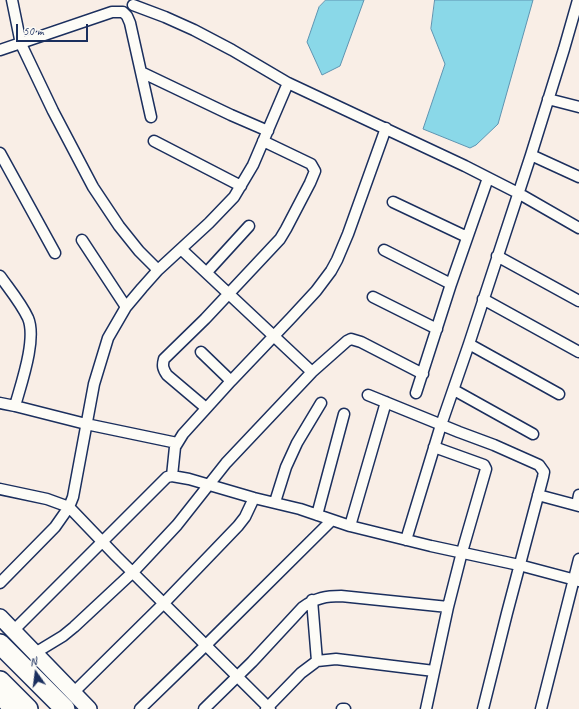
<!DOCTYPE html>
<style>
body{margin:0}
#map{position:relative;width:579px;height:709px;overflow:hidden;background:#f9eee6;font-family:Caveat,sans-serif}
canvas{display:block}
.north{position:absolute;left:16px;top:653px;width:40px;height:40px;-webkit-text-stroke:3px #fdfcf7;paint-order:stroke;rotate:346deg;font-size:11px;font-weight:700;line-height:16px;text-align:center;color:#1b2f5e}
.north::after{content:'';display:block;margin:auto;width:14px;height:18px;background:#1b2f5e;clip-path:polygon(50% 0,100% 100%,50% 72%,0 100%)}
.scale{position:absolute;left:16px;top:24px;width:72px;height:18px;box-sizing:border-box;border:2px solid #1b2f5e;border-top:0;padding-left:5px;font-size:12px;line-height:14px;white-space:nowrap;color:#1b2f5e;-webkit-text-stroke:3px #fdfcf7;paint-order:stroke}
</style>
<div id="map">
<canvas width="579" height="709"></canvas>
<div class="north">N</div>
<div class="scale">50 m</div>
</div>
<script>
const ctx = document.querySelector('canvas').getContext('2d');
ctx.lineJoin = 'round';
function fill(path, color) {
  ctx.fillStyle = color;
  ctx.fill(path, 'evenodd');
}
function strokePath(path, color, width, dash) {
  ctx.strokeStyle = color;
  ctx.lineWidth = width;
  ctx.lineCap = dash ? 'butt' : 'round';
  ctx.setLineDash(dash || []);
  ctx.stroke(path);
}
const water = new Path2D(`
 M 326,0 L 364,0 L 340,66 L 322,75 L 307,42 L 319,7 Z
 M 435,0 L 533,0 L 498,124 L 476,145 L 470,148 L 423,129 L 445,64 L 431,29 Z`);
const street = new Path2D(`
 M 12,0 L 21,44 L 53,111 L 93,187 L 119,226 L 139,251 L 158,270
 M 133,5 L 165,17 L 194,30 L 232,50 L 288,83 L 465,166 L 518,193 L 579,228
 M 0,50 L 112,12 L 123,12 L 127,16 L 130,23 L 151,117
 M 141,72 L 231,115 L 268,131
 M 548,99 L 579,107
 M 154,141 L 241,186
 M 0,153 L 55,253
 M 531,155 L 579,177
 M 393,202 L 467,237
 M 82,240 L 126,307
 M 181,249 L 312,372
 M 384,250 L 451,284
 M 497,256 L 579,301
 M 207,272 L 249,226
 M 0,276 C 10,290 21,303 28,318 C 37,339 21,384 15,406
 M 373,297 L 437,329
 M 483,299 L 579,352
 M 469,344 L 559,394
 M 201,352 L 231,381
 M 454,390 L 533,434
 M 416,393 L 451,284 L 488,178
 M 368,395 L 459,432 L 494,445 L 539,465 L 544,472 L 543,477 L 507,613 L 483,709
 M 0,403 L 15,406 L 86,424 L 177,443
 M 206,408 L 167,375 C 163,369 162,366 164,359 L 205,319 L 280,239 L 286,229 L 310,183 L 315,171 L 311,164 L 263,141
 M 172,476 L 175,447 L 183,434 L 231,381 L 291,318 L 316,291 L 331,271 L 337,260 L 348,234 L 386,128
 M 0,489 L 47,499 L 69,507 L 116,556 L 270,709
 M 538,495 L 579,506
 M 275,502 L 286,467 L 297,443 L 321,403
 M 577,505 L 579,495
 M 317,515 L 344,414
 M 350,526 L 386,402
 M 406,540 L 441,425 L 469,344 L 531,155 L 564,49 L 578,0
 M 0,583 L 55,527 L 69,507 L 73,497 L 94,384 L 108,338 L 126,307 L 142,288 L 158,270 L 209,223 L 234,197 L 253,165 L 288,83
 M 312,600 L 317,661
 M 13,631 L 167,477 L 172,476 L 189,479 L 254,498 L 300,509 L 350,526 L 431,546 L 519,565 L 579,581
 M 35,653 L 63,636 L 74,627 L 133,572 L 177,525 L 226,463 L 312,372 L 347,341 L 351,339 L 361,342 L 423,374
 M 73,693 L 164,603 L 238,526 L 245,517 L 254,498
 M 140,709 L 206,645 L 332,520
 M 204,709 L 252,662 L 303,607 C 316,598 326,596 341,596 L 448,607
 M 266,709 L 301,673 L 317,661 L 336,659 L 434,671
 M 342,709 L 345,709
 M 426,709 L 448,607 L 462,552 L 486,469 L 484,465 L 434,447
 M 541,709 L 579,559`);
const secondary = new Path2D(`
 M 0,617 L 89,709
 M 0,696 L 11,709`);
const highway = new Path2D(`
 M 0,644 L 65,709
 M 0,681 L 28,709`);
fill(water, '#8ad8e8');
strokePath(water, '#5e94b1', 1);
strokePath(street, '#1b2f5e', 13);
strokePath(secondary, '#1b2f5e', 18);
strokePath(highway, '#1b2f5e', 22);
strokePath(street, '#fdfcf7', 10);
strokePath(secondary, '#fdfcf7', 15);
strokePath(highway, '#fdfcf7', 19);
</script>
